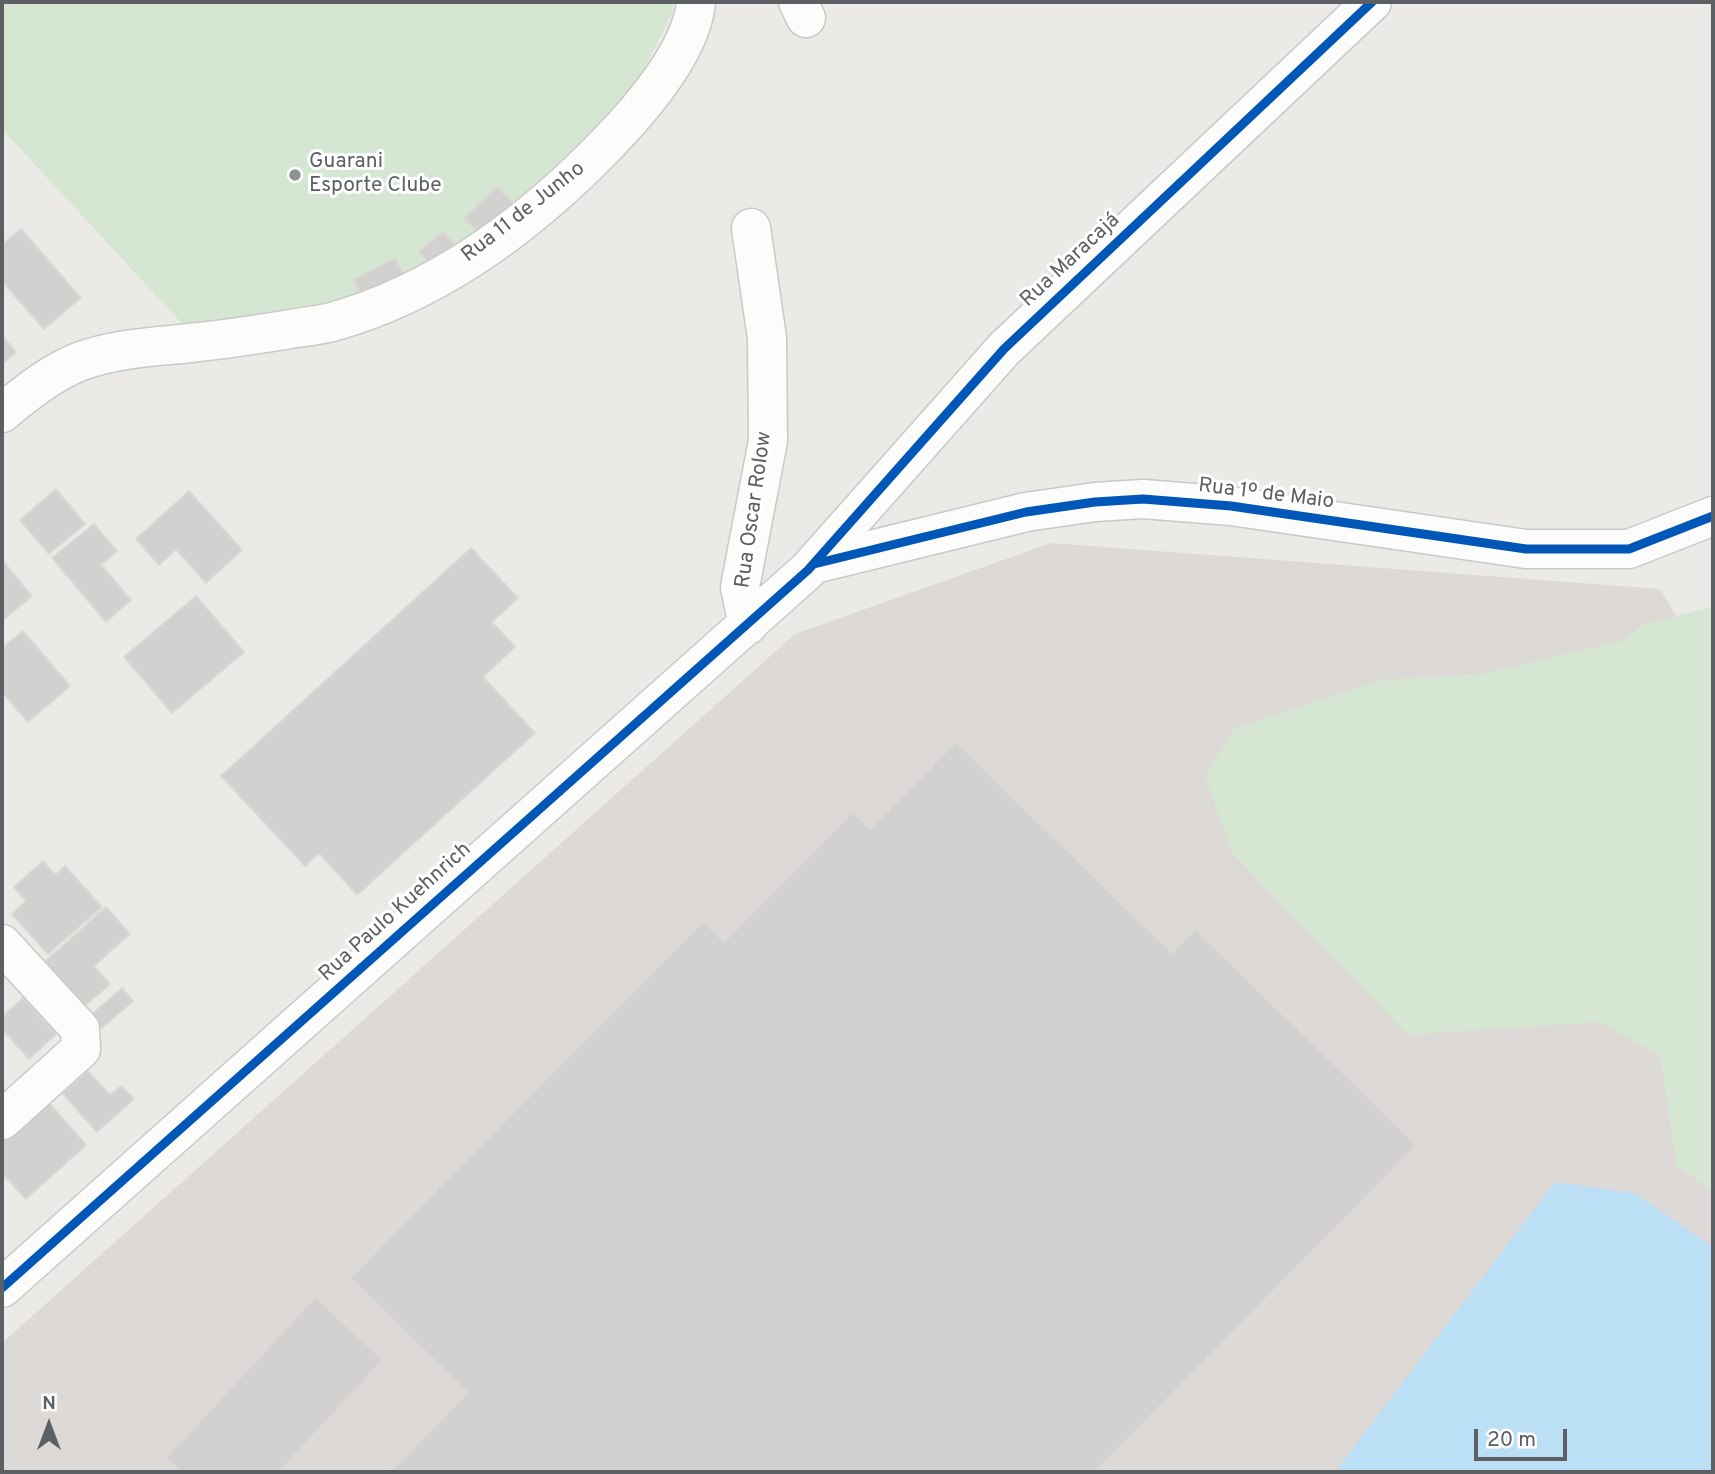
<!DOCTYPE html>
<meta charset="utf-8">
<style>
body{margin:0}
#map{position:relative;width:1715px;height:1474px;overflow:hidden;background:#eceae6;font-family:Overpass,sans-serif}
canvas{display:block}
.frame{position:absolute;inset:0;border:4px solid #5c6064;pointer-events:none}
.north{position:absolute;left:14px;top:1390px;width:70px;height:70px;-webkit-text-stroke:5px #fff;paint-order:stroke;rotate:0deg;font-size:19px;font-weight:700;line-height:28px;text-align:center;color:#5c6064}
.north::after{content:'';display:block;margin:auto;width:24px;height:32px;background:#5c6064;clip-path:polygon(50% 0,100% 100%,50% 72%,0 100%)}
.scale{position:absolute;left:1474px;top:1429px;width:93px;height:32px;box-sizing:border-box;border:4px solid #5c6064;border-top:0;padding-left:9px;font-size:21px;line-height:24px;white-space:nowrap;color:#5c6064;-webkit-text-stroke:5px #fff;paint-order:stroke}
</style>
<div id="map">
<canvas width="1715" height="1474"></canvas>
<div class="frame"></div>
<div class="north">N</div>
<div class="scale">20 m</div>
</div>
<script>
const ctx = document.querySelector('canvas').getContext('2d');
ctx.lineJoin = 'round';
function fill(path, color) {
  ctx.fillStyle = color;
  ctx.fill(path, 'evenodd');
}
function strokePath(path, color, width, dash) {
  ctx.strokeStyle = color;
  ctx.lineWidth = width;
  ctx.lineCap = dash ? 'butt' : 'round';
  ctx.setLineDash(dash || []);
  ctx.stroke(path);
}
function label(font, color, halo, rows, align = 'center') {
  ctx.font = font + ' Overpass,sans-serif';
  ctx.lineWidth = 6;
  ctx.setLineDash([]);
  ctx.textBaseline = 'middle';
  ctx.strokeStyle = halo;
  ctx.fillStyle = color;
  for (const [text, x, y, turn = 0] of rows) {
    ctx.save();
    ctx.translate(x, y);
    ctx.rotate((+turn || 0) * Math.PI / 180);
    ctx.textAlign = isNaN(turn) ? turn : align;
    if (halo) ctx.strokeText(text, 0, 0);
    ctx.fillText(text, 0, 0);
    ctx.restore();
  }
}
const industrial = new Path2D(`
 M 1051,543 L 1660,589 L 1713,676 L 1713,1472 L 2,1472 L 2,1343 L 795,634 Z`);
const green = new Path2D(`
 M 2,2 L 673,2 L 672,13 L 635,87 L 501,220 L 360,305 L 187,329 L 2,129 Z
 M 1713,607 L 1713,1191 L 1677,1167 L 1660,1056 L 1600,1022 L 1408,1035 L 1232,853 L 1205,776 L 1234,729 L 1382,680 L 1483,674 L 1625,640 L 1642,625 Z`);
const water = new Path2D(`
 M 1555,1182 L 1634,1193 L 1713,1247 L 1713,1472 L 1335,1472 Z`);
const building = new Path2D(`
 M 497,187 L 514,204 L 481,236 L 464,218 Z
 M 21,229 L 81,298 L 44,329 L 2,281 L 2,245 Z
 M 444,231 L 458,250 L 433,269 L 419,251 Z
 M 395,258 L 407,280 L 364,302 L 353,280 Z
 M 2,336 L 16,352 L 2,364 Z
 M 56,489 L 85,524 L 49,554 L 20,520 Z
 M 189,491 L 242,550 L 206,583 L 176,549 L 159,565 L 136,539 Z
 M 94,524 L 117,551 L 101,565 L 131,600 L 106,622 L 52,558 Z
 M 471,548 L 518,598 L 492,622 L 515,647 L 483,677 L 535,733 L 357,895 L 319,853 L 305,866 L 221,776 Z
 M 2,560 L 32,596 L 2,621 Z
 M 196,596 L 244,652 L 172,713 L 124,657 Z
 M 23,631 L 70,686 L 28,722 L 2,692 L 2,648 Z
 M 956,742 L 1172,953 L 1195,929 L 1417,1145 L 1095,1472 L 390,1472 L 468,1393 L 350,1278 L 703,921 L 724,942 L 852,812 L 870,829 Z
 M 43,861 L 55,875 L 65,866 L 102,907 L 48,954 L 12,914 L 26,901 L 14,887 Z
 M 106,907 L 130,934 L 94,966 L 110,984 L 80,1010 L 40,966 Z
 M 122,988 L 133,1001 L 102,1028 L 90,1016 Z
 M 23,998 L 56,1034 L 29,1059 L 2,1029 L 2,1017 Z
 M 88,1071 L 110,1095 L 121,1086 L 134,1099 L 97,1132 L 62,1093 Z
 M 43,1096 L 86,1145 L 26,1199 L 2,1173 L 2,1133 Z
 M 315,1297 L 383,1360 L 279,1472 L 181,1472 L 166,1458 Z`);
const minor = new Path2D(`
 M 798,2 L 806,18
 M 2,413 C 25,394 52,372 81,361 C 117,348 153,347 190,343 C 222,340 253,335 285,330 C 300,327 316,326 332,322 C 439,292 532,222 608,143 C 641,109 692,50 696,2
 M 814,564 L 1026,512 L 1095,502 L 1143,499 L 1231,506 L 1526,549 L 1629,549 L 1713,516
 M 748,625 L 740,587 L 768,441 L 767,338 L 751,228
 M 2,944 L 80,1029 L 81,1049 L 2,1120
 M 2,1288 L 808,570 L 1004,349 L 1372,2`);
const cycleway = new Path2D(`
 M 814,564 L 1026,512 L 1095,502 L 1143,499 L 1231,506 L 1526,549 L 1629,549 L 1713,516
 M 2,1288 L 808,570 L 1004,349 L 1372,2`);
const markers = [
 [295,175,7,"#8e9092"]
];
const poiNames = [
 ["Guarani",309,163],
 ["Esporte Clube",309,187]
];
const streetNames = [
 ["Rua 11 de Junho",524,213,-38],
 ["Rua Maracajá",1071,261,-43],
 ["Rua 1º de Maio",1266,495,7],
 ["Rua Oscar Rolow",755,510,-82],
 ["Rua Paulo Kuehnrich",396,913,-42]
];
fill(industrial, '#dcd9d6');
fill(green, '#d5e7d2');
fill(water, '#bbe0f6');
fill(building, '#d3d1cf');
strokePath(building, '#dbd9d6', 2);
strokePath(minor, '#c8c9c8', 41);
strokePath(minor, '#fcfcfb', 38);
strokePath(cycleway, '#0057b8', 9);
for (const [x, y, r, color] of markers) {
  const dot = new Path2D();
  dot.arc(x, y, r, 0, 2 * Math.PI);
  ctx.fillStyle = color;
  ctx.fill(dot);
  strokePath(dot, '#fff', 2.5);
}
label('21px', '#5c6064', '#fff', poiNames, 'left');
label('21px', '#5c6064', '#fff', streetNames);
</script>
